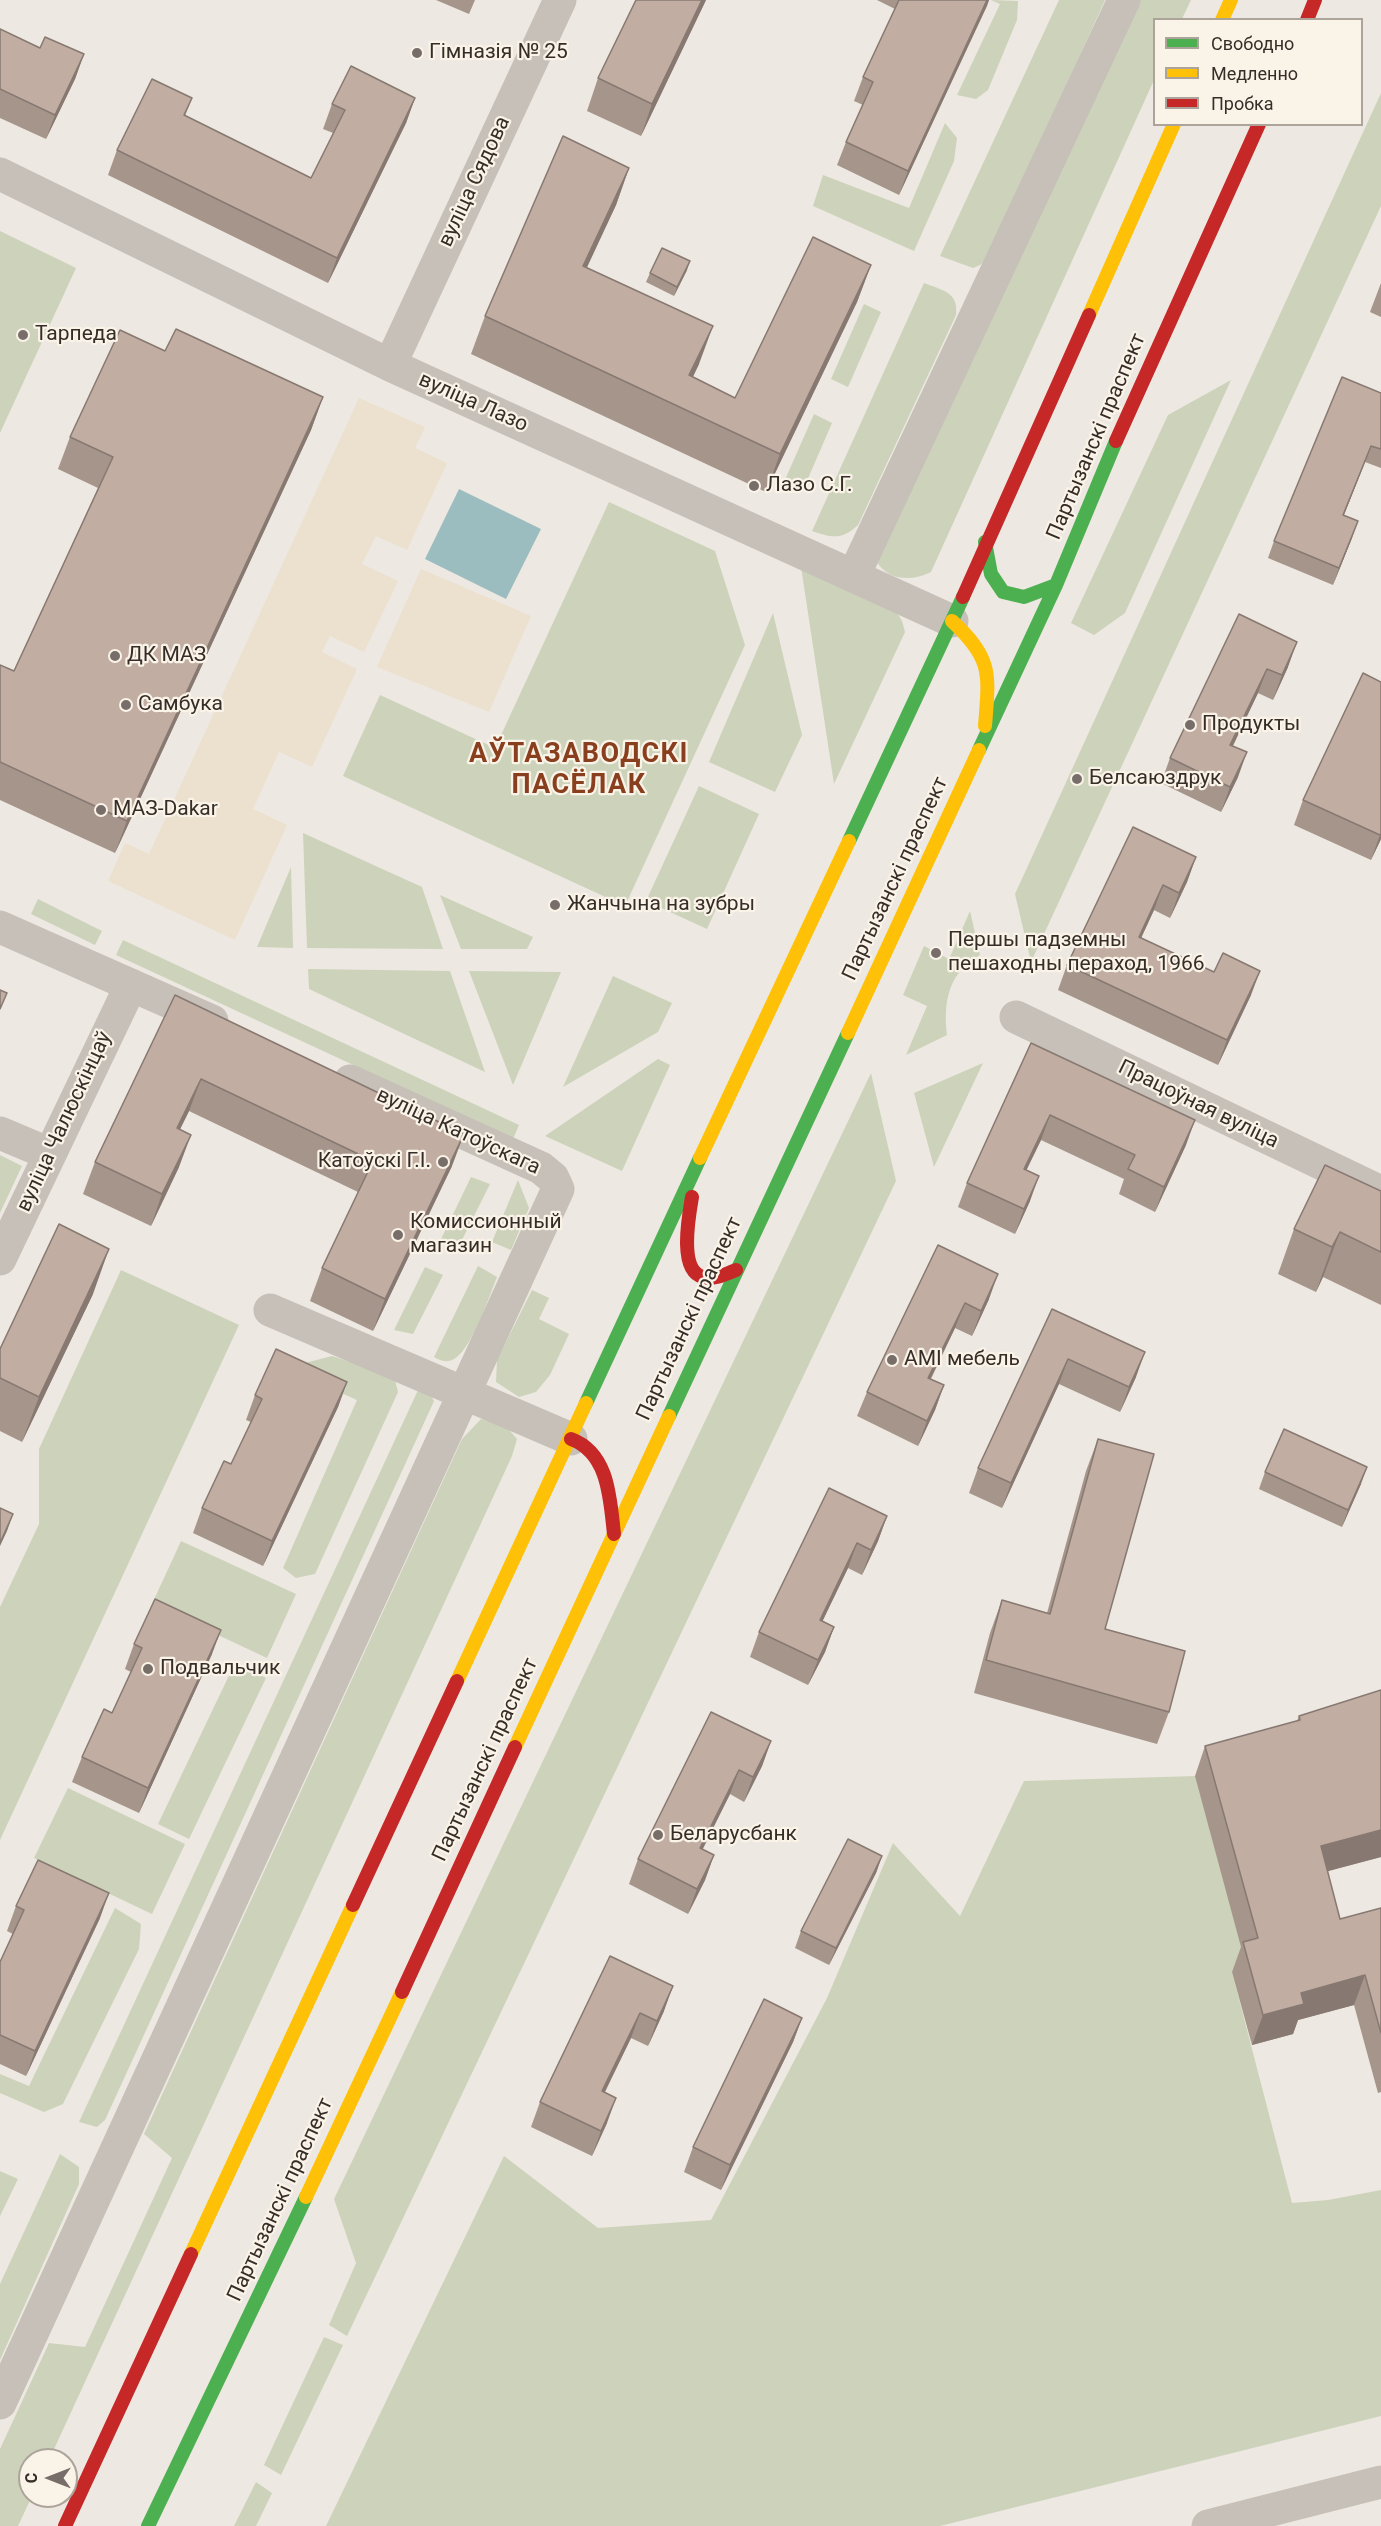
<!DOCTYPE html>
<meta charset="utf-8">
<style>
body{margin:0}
#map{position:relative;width:1381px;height:2526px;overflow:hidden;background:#ede8e1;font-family:Roboto,sans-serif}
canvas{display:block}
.legend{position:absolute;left:1153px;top:18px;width:210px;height:108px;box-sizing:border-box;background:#faf3e8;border:2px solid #aca49b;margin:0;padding:8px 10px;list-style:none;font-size:18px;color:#372d28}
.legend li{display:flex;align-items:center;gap:12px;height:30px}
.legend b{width:30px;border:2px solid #aca49b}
.north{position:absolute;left:18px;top:2448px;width:60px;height:60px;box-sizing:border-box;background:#faf3e8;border:2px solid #aca49b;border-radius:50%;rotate:270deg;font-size:16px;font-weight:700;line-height:24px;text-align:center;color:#372d28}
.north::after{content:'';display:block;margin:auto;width:21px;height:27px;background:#776e69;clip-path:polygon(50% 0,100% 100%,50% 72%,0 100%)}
</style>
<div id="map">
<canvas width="1381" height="2526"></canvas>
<ul class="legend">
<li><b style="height:8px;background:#4caf50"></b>Свободно</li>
<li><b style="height:8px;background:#ffc107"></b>Медленно</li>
<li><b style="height:8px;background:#c62828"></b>Пробка</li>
</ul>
<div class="north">С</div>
</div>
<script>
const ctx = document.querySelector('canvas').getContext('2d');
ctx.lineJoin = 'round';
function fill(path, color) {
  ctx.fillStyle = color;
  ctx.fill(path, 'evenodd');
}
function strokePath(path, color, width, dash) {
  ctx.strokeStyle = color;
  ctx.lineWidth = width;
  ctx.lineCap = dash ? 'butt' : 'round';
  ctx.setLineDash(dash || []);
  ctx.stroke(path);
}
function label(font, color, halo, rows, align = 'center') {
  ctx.font = font + ' Roboto,sans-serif';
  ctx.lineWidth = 4.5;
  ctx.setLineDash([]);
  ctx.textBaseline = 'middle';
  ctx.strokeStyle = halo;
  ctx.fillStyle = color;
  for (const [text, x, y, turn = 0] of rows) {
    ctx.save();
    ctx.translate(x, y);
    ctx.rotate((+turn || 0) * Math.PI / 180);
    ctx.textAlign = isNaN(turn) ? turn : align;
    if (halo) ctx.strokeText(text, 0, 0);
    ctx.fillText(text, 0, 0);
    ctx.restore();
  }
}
const green = new Path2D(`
 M 991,0 L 1018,1 L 1017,20 L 988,90 L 976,99 L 957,95 L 1000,4 Z
 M 1059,0 L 1105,0 L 988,258 L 980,265 L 973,268 L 940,256 Z
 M 1136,0 L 1191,0 L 1182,19 L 1154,20 L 1154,80 L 931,572 C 913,581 889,582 876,561 Z
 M 1381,93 L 1381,206 L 1031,962 L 1015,894 Z
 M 945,123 L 957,138 L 954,161 L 914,251 L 813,206 L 823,175 L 909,208 Z
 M 0,231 L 76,268 L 0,433 Z
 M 924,283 C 942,290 959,292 956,315 L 858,525 C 842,540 832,538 812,531 Z
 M 864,304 L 881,312 L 848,387 L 831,379 Z
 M 1231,380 L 1125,613 L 1094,635 L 1071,623 L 1168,415 Z
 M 814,414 L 832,423 L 803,490 L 784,482 Z
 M 609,502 L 715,551 L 745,645 L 625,906 L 343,776 L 380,695 L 495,748 Z
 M 801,567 L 895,609 L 902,621 L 905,632 L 834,784 Z
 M 773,613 L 802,735 L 775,792 L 709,762 Z
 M 699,786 L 759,814 L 707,929 L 646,901 Z
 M 303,833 L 422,887 L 443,949 L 307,948 Z
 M 291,867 L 293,948 L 257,947 Z
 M 440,895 L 533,937 L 527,949 L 461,949 Z
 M 38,899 L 102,931 L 95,945 L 31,914 Z
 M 970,911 L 980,955 C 949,972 943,1001 947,1035 L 906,1055 L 927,1006 L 903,995 L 924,946 L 949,959 Z
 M 123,940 L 519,1125 L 513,1139 L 116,955 Z
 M 308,969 L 450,971 L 485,1072 L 309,989 Z
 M 469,971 L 561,972 L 513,1085 Z
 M 613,976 L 672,1003 L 658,1032 L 563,1087 Z
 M 658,1059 L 670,1065 L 622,1171 L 545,1136 Z
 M 983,1063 L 934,1167 L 914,1093 Z
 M 871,1073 L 896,1181 L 347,2336 L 329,2325 L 356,2263 L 334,2199 Z
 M 0,1155 L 22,1166 L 0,1213 Z
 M 471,1177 L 490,1184 L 458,1248 L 441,1239 Z
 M 518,1180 L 529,1208 L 511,1250 L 492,1242 Z
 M 478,1266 L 497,1277 C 489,1296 469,1360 448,1361 C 443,1362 438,1359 434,1357 Z
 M 425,1267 L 443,1275 L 413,1334 L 394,1330 Z
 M 121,1270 L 239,1325 L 0,1840 L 0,1607 L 39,1524 L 39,1449 Z
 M 532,1290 L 549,1298 L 539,1319 L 569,1334 L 550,1375 L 536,1392 L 519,1397 L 496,1382 L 497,1360 Z
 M 332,1356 L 394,1376 L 398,1392 L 315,1574 L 296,1578 L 283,1568 L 357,1400 L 286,1368 Z
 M 419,1388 L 429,1392 L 434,1401 L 105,2120 L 97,2127 L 79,2122 Z
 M 481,1419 L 504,1424 L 517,1439 L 512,1456 L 49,2460 L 30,2460 L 30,2496 L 32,2496 L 18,2526 L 0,2526 L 0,2449 L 49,2343 L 85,2347 L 172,2158 L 144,2134 L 462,1439 Z
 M 181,1541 L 296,1594 L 267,1658 L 152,1604 Z
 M 235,1663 L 266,1678 L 189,1839 L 158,1824 Z
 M 1197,1776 L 1247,1967 L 1232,1972 L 1292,2203 L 1328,2200 L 1381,2190 L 1381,2416 L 940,2526 L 326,2526 L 504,2156 L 598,2228 L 711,2220 L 827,1998 L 893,1843 L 960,1916 L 1024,1781 Z
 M 68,1788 L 185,1844 L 152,1914 L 34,1858 Z
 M 115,1908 L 141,1924 L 139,1949 L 63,2104 L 44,2112 L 0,2093 L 0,2074 L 29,2086 Z
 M 60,2154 L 79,2167 L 79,2184 L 0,2360 L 0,2284 Z
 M 0,2171 L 18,2179 L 0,2216 Z
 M 324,2337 L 343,2345 L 281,2475 L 264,2465 Z
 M 256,2482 L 272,2493 L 256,2526 L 234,2526 Z`);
const plaza = new Path2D(`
 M 359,398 L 425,427 L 415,448 L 447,463 L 407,550 L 376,536 L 362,564 L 398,581 L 364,652 L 330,636 L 322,652 L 357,669 L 312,767 L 279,752 L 253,809 L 287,825 L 235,940 L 108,881 L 125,843 L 149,854 Z
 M 421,569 L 531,616 L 489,712 L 377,667 Z`);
const water = new Path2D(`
 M 459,489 L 541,529 L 506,599 L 425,559 Z`);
const street = new Path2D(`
 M 0,174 L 390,365 L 952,621
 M 390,365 L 560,0
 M 854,575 L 1124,0
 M 0,927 L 212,1021
 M 1016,1017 L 1381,1192
 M 0,1133 L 50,1154
 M 0,1259 L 131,985
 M 270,1310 L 571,1439
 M 0,2403 L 558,1189 L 553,1178 L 541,1168 L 350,1081
 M 1208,2526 L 1381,2482`);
const fast = new Path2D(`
 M 985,542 L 991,574 L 1003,592 L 1024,597 L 1056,585
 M 979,750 L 1056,585 L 1116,441
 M 849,841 L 963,597
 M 586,1403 L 700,1158
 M 669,1416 L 848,1033
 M 148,2526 L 306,2197`);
const slow = new Path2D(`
 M 1222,20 L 1231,0
 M 1089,315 L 1174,124
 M 952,621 C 993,659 989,674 985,726
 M 848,1033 L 979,750
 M 700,1158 L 849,841
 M 457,1681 L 586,1403
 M 515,1747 L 669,1416
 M 306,2197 L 402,1992
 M 191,2254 L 353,1905`);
const jam = new Path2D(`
 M 1307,20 L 1315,0
 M 1116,441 L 1259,124
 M 963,597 L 1089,315
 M 692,1197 C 689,1215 678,1271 703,1277 C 715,1280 726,1274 736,1270
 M 571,1439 C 609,1453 610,1499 614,1534
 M 353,1905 L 457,1681
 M 402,1992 L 515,1747
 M 65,2526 L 191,2254`);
const wall = new Path2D(`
 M 436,0 L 475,0 L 469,14 Z
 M 706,0 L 641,136 L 587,111 L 598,78 Z
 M 877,0 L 989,0 L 899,195 L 837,165 L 846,142 L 863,105 L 854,101 L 863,77 L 895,9 Z
 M 0,29 L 40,48 L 84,54 L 75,79 L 46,139 L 0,118 Z
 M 192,98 L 185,116 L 311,178 L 333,133 L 323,129 L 332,104 L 415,98 L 406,123 L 328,283 L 108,175 L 117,150 Z
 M 629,168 L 616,205 L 586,268 L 699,364 L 693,377 L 735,398 L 871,265 L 857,302 L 766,492 L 471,354 L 485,316 Z
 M 687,270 L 674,296 L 646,282 L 650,273 Z
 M 1381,283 L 1381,317 L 1370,312 Z
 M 165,351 L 323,397 L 311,430 L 115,853 L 0,800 L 0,665 L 14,671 L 98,488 L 58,469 L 70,437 Z
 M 1381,393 L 1381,468 L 1365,462 L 1344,515 L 1352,538 L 1333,585 L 1268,558 L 1274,541 Z
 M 1239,614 L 1288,667 L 1273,700 L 1258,693 L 1233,746 L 1238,777 L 1221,812 L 1161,783 L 1170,758 Z
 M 1381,682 L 1381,839 L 1371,860 L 1294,825 L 1303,800 Z
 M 1196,857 L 1187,882 L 1170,918 L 1154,910 L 1141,938 L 1251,995 L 1218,1065 L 1058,990 L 1067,965 Z
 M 175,995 L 452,1166 L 373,1331 L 310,1301 L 322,1268 L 358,1192 L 189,1111 L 180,1129 L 179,1167 L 151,1226 L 83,1194 L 95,1162 Z
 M 1031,1043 L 1186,1145 L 1155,1212 L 1119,1194 L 1124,1179 L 1041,1140 L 1026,1170 L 1030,1201 L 1015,1234 L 958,1207 L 967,1183 Z
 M 1381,1191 L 1381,1305 L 1323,1277 L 1316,1292 L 1278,1274 L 1294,1229 Z
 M 938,1245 L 989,1299 L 972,1336 L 955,1328 L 931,1379 L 944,1385 L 935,1410 L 918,1446 L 857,1416 L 867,1392 Z
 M 93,1294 L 22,1442 L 0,1431 L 0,1349 Z
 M 1052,1309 L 1136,1377 L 1120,1412 L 1059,1384 L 1002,1508 L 969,1493 L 978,1468 Z
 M 347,1382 L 338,1407 L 263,1566 L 193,1533 L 202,1508 L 231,1464 L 251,1422 L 246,1420 L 255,1395 Z
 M 1098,1439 L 1105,1629 L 1169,1712 L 1157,1744 L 974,1693 L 990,1633 L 1002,1600 L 1047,1613 L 1086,1471 Z
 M 1265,1472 L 1361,1484 L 1342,1527 L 1259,1489 Z
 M 887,1516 L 878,1541 L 862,1575 L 848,1568 L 822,1622 L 834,1627 L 825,1652 L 808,1685 L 750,1657 L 759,1632 Z
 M 134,1644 L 212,1654 L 139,1813 L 72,1782 L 82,1757 L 112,1713 L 131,1672 L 125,1669 Z
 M 1381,1690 L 1381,1857 L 1327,1871 L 1340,1919 L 1381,1908 L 1381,2092 L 1378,2093 L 1354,2005 L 1298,2020 L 1293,2034 L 1252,2045 L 1232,1972 L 1241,1947 L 1195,1776 L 1205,1746 L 1297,1721 L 1299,1716 Z
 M 771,1741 L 762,1766 L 744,1802 L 730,1794 L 702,1849 L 714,1855 L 705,1880 L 688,1914 L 629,1884 L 638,1859 Z
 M 882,1856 L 876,1873 L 829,1965 L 795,1948 L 801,1931 Z
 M 16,1906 L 100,1918 L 26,2076 L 0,2064 L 0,1962 L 13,1934 L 7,1931 Z
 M 610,1956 L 664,2011 L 648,2046 L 631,2038 L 605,2092 L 607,2123 L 592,2156 L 531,2127 L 540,2102 Z
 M 802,2018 L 793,2042 L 721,2190 L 684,2172 L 693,2147 Z`);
const shadedWall = new Path2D(`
 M 702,0 L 706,0 L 641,136 L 652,104 Z
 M 987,0 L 989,0 L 987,6 L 899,195 L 908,171 Z
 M 84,54 L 75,79 L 46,139 L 55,115 Z
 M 415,98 L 406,123 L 328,283 L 337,258 Z
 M 629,168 L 616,205 L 570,304 L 583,266 Z
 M 690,261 L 687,270 L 674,296 L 677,287 Z
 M 871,265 L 857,302 L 766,492 L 780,454 Z
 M 713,326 L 699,364 L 678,407 L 689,375 Z
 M 323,397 L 311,430 L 115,853 L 127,821 Z
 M 1371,446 L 1365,462 L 1337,532 L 1343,515 Z
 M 1358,521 L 1352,538 L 1333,585 L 1339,568 Z
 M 1297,642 L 1288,667 L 1273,700 L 1282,675 Z
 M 1267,669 L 1258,693 L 1221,770 L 1230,745 Z
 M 1247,752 L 1238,777 L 1221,812 L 1230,787 Z
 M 1381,833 L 1381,839 L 1371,860 L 1380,835 Z
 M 1196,857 L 1187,882 L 1170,918 L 1179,893 Z
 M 1163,885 L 1154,910 L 1130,962 L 1139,937 Z
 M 1260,971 L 1251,995 L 1218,1065 L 1227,1040 Z
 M 201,1079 L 189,1111 L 165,1160 L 177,1128 Z
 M 1050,1115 L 1041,1140 L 1015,1194 L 1024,1169 Z
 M 1195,1120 L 1186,1145 L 1155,1212 L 1164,1187 Z
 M 464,1134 L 452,1166 L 373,1331 L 385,1299 Z
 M 191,1135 L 179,1167 L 151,1226 L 162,1194 Z
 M 1039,1176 L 1030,1201 L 1015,1234 L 1024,1209 Z
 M 1340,1232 L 1323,1277 L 1316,1292 L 1332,1247 Z
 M 109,1249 L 93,1294 L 22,1442 L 39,1397 Z
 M 998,1274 L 989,1299 L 972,1336 L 981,1311 Z
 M 965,1303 L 955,1328 L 919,1402 L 928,1378 Z
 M 1145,1352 L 1136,1377 L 1120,1412 L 1129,1387 Z
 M 1068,1359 L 1059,1384 L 1002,1508 L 1011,1483 Z
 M 347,1382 L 338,1407 L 263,1566 L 272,1541 Z
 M 944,1385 L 935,1410 L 918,1446 L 927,1421 Z
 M 1367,1467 L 1361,1484 L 1342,1527 L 1348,1510 Z
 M 13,1514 L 7,1531 L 0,1546 L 0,1543 Z
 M 887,1516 L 878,1541 L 862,1575 L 871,1550 Z
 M 857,1543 L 848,1568 L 811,1645 L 820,1620 Z
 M 834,1627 L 825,1652 L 808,1685 L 818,1660 Z
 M 221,1630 L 212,1654 L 139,1813 L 148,1788 Z
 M 771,1741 L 762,1766 L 744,1802 L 753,1777 Z
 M 739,1770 L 730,1794 L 691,1873 L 700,1848 Z
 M 1381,1830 L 1381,1857 L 1310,1876 L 1321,1846 Z
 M 714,1855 L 705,1880 L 688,1914 L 697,1889 Z
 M 882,1856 L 876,1873 L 829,1965 L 836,1948 Z
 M 109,1893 L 100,1918 L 26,2076 L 35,2051 Z
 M 1365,1975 L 1354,2005 L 1298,2020 L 1293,2034 L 1252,2045 L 1263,2015 L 1301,1993 Z
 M 673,1986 L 664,2011 L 648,2046 L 657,2021 Z
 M 640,2013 L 631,2038 L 593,2116 L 602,2091 Z
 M 802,2018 L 793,2042 L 721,2190 L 730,2165 Z
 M 616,2098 L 607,2123 L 592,2156 L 601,2131 Z`);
const building = new Path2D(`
 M 636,0 L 702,0 L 652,104 L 598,78 Z
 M 899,0 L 987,0 L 908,171 L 846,142 L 873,82 L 863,77 Z
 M 0,29 L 40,48 L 45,37 L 84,54 L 55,115 L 0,89 Z
 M 351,66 L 415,98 L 337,258 L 117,150 L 152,79 L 192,98 L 184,115 L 311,178 L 345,110 L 332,104 Z
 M 563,136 L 629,168 L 583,266 L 713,326 L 689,375 L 735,398 L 813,237 L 871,265 L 780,454 L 485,316 Z
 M 662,248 L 690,261 L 677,287 L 650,273 Z
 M 176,329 L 323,397 L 127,821 L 0,762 L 0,665 L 14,671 L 113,457 L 70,437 L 120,330 L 165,351 Z
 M 1342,377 L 1381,393 L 1381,449 L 1371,446 L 1343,515 L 1358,521 L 1339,568 L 1274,541 Z
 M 1239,614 L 1297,642 L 1282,675 L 1267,669 L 1230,745 L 1247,752 L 1230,787 L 1170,758 Z
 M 1363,673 L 1381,682 L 1381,833 L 1380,835 L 1303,800 Z
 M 1133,827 L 1196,857 L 1179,893 L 1163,885 L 1139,937 L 1214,972 L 1223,953 L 1260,971 L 1227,1040 L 1067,965 Z
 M 0,990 L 7,993 L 0,1009 Z
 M 175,995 L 464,1134 L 385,1299 L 322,1268 L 373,1161 L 201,1079 L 177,1128 L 191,1135 L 162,1194 L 95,1162 Z
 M 1031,1043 L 1195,1120 L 1164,1187 L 1128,1169 L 1135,1155 L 1050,1115 L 1024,1169 L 1039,1176 L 1024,1209 L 967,1183 Z
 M 1325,1165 L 1381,1191 L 1381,1252 L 1340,1232 L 1332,1247 L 1294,1229 Z
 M 59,1224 L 109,1249 L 39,1397 L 0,1378 L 0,1349 Z
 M 938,1245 L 998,1274 L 981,1311 L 965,1303 L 928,1378 L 944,1385 L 927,1421 L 867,1392 Z
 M 1052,1309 L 1145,1352 L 1129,1387 L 1068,1359 L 1011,1483 L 978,1468 Z
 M 276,1349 L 347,1382 L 272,1541 L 202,1508 L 224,1461 L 231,1464 L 262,1399 L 255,1395 Z
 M 1284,1429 L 1367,1467 L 1348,1510 L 1265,1472 Z
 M 1098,1439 L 1154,1454 L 1105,1629 L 1185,1651 L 1169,1712 L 986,1660 L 1002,1600 L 1050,1614 Z
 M 829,1488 L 887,1516 L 871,1550 L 857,1543 L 820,1620 L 834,1627 L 818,1660 L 759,1632 Z
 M 0,1508 L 13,1514 L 0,1543 Z
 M 155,1599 L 221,1630 L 148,1788 L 82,1757 L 104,1709 L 112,1713 L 142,1648 L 134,1644 Z
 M 1381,1690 L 1381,1830 L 1321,1846 L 1340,1919 L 1381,1908 L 1381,2033 L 1365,1975 L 1301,1993 L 1304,2004 L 1263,2015 L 1243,1942 L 1258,1938 L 1205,1746 L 1300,1720 L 1299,1716 Z
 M 711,1712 L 771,1741 L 753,1777 L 739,1770 L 700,1848 L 714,1855 L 697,1889 L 638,1859 Z
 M 848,1839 L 882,1856 L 836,1948 L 801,1931 Z
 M 38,1860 L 109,1893 L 35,2051 L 0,2035 L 0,1962 L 24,1910 L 16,1906 Z
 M 610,1956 L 673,1986 L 657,2021 L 640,2013 L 602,2091 L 616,2098 L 601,2131 L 540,2102 Z
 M 764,1999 L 802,2018 L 730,2165 L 693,2147 Z`);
const markers = [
 [417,53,6,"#776e69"],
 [23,335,6,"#776e69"],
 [754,486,6,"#776e69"],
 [115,656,6,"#776e69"],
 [126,705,6,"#776e69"],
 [1190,725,6,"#776e69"],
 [1077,779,6,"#776e69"],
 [101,810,6,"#776e69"],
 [555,905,6,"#776e69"],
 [936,953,6,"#776e69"],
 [443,1162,6,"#776e69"],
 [398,1235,6,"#776e69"],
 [892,1360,6,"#776e69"],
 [148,1669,6,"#776e69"],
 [658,1835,6,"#776e69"]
];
const poiNames = [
 ["Гімназія № 25",429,53],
 ["Тарпеда",35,335],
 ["Лазо С.Г.",766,486],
 ["ДК МАЗ",127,656],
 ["Самбука",138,705],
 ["Продукты",1202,725],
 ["Белсаюздрук",1089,779],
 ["МАЗ-Dakar",113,810],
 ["Жанчына на зубры",567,905],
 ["Першы падземны",948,941],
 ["пешаходны пераход, 1966",948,965],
 ["Катоўскі Г.І.",431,1162,"right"],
 ["Комиссионный",410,1223],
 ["магазин",410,1247],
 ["AMI мебель",904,1360],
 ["Подвальчик",160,1669],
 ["Беларусбанк",670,1835]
];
const streetNames = [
 ["вуліца Сядова",475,182,-65],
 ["вуліца Лазо",473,403,24],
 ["Партызанскі праспект",1097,437,-67],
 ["Партызанскі праспект",896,879,-65],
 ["Працоўная вуліца",1198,1105,26],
 ["вуліца Чалюскінцаў",65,1122,-65],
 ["вуліца Катоўскага",458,1132,25],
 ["Партызанскі праспект",690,1319,-65],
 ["Партызанскі праспект",486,1760,-65],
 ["Партызанскі праспект",281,2200,-65]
];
const districtNames = [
 ["АЎТАЗАВОДСКІ",579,755],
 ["ПАСЁЛАК",579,786]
];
fill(green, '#cdd3ba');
fill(plaza, '#ece1cf');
fill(water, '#9cbdbf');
strokePath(street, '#c6c0b9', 33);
strokePath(fast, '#4caf50', 14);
strokePath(slow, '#ffc107', 14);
strokePath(jam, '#c62828', 14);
fill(wall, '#a6958b');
fill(shadedWall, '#877971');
fill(building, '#c1ada2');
strokePath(building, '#877971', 1.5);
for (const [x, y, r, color] of markers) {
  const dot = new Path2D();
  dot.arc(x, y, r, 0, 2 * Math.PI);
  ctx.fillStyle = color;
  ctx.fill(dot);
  strokePath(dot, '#faf3e8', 2);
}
label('21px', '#372d28', '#faf3e8', poiNames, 'left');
label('21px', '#372d28', '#faf3e8', streetNames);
ctx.letterSpacing = '1.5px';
label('bold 27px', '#893e1d', '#faf3e8', districtNames);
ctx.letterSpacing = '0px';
</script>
